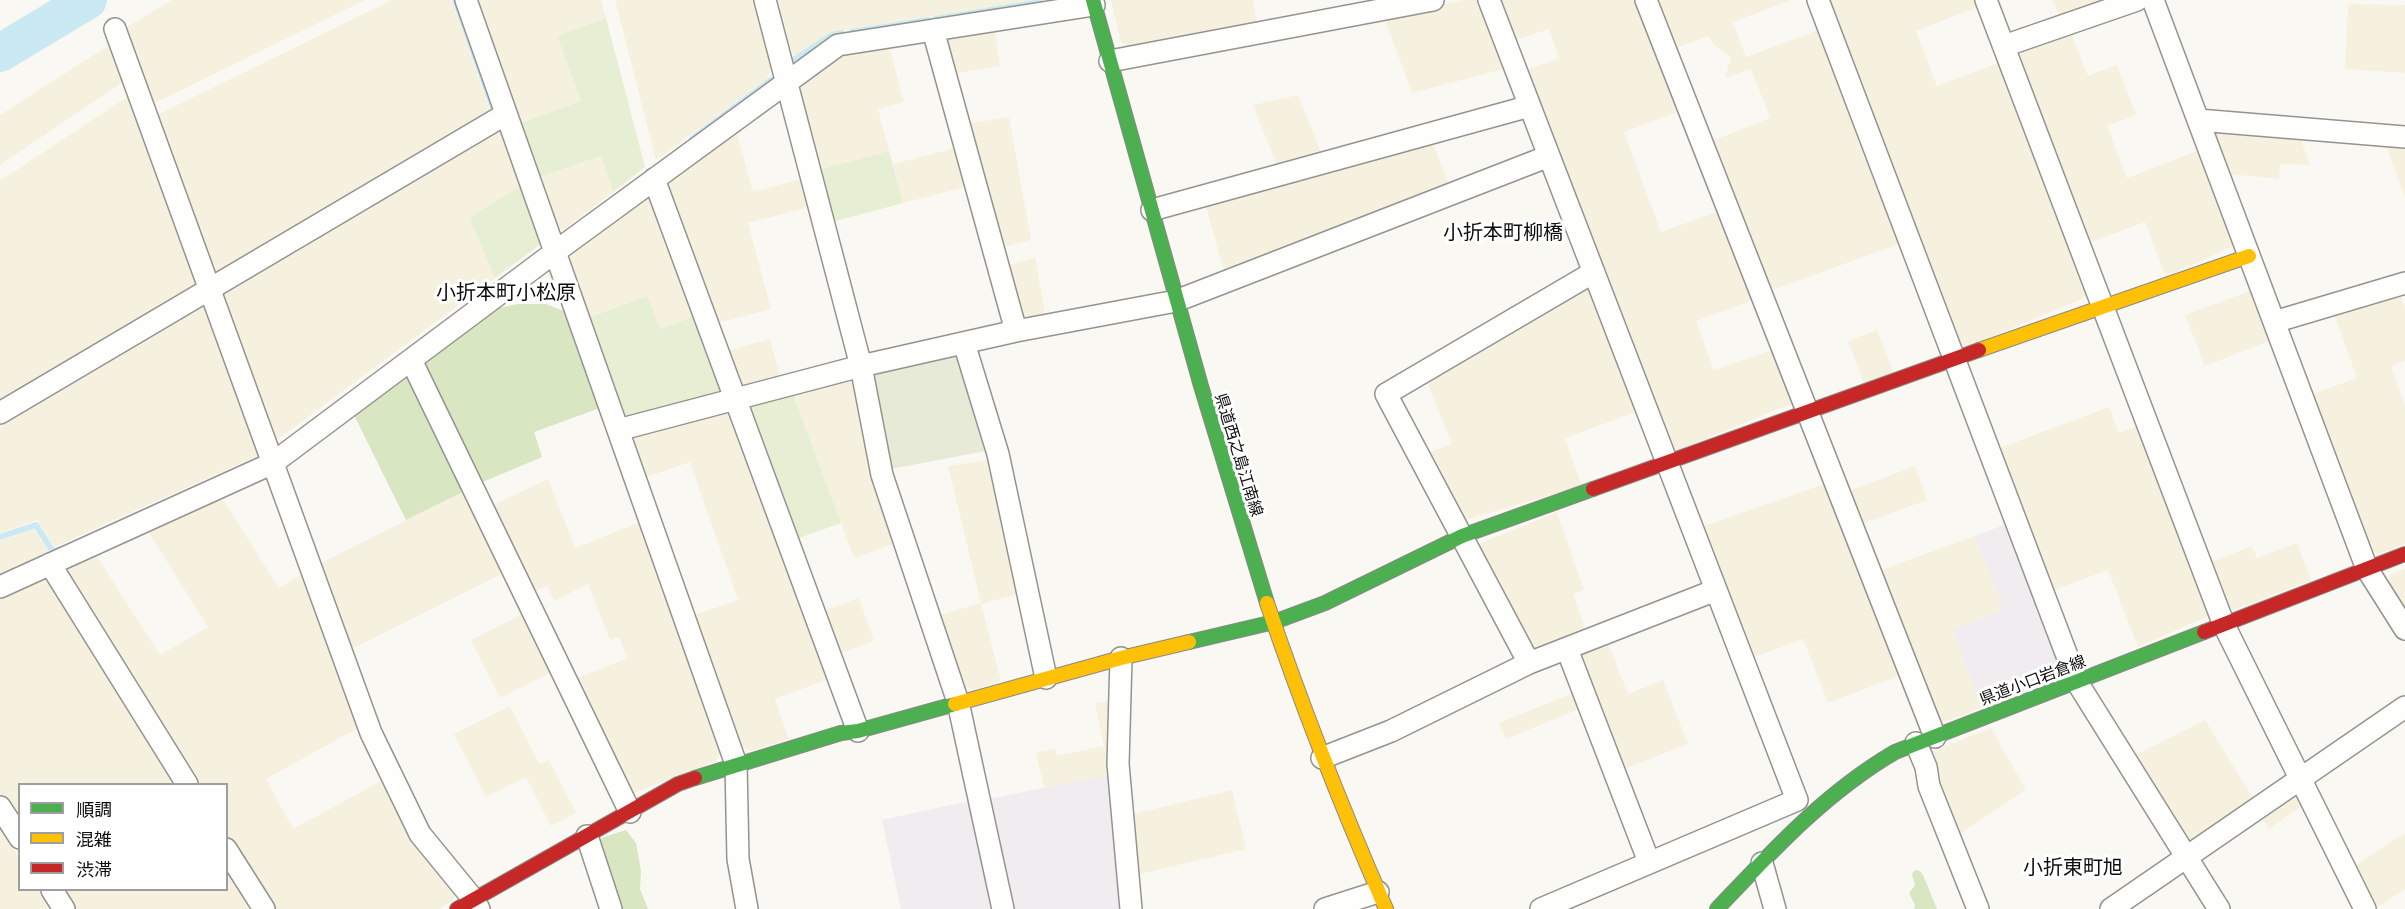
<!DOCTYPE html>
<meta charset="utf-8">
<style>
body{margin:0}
#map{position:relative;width:2405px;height:909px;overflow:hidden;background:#faf8f2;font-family:Lora,"Noto Sans JP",serif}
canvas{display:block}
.legend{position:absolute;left:18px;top:783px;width:210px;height:108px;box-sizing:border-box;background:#fff;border:2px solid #9e9e9e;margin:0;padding:8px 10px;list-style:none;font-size:18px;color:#0d0d0d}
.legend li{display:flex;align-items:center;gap:12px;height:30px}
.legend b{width:30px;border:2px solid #9e9e9e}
</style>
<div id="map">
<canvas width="2405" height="909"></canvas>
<ul class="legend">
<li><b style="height:8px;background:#4caf50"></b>順調</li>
<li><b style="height:8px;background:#ffc107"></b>混雑</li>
<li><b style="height:8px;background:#c62828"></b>渋滞</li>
</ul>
</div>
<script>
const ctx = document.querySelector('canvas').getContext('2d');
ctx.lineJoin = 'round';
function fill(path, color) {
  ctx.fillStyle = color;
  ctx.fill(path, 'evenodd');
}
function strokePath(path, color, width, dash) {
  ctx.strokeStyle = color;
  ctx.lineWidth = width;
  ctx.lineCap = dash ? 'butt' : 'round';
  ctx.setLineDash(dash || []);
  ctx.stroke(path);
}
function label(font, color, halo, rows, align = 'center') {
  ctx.font = font + ' Lora,"Noto Sans JP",serif';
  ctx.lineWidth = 6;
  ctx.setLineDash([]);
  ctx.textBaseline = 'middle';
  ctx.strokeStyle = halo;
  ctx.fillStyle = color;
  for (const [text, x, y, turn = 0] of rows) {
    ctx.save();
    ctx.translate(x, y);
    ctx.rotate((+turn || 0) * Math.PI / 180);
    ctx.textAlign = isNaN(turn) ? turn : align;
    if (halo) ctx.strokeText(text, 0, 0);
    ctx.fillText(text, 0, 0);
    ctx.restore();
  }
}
const industrial = new Path2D(`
 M 2009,523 L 2062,666 L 2058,678 L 1981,708 L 1952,629 L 2003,610 L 1975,536 Z
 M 1113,774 L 1126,909 L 1011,909 L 988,799 Z
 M 969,801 L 992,909 L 901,909 L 882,820 Z`);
const farmland = new Path2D(`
 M 172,0 L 365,0 L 157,102 L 150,100 L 125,31 L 127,27 Z
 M 392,0 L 451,0 L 490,111 L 217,275 L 210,273 L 156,124 L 159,114 Z
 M 473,0 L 601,0 L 606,18 L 557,36 L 581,101 L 518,124 Z
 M 615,0 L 753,0 L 771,67 L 767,79 L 656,160 Z
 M 778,0 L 1034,0 L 833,32 L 793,56 Z
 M 1111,0 L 1253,0 L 1257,25 L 1130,49 L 1121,42 Z
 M 1463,0 L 1484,0 L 1507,68 L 1412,93 L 1384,17 Z
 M 1501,0 L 1640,0 L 1683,110 L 1624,132 L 1661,232 L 1722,210 L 1756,299 L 1696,321 L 1714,370 L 1775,349 L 1795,402 L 1671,453 L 1527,70 L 1559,58 L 1549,29 L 1516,40 Z
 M 1654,0 L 1791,0 L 1733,22 L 1746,57 L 1821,29 L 1902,243 L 1767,292 L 1709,142 L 1770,118 L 1751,69 L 1725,78 L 1731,57 L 1712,43 L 1709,36 L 1673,49 Z
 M 1825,0 L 1978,0 L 1980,6 L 1916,31 L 1937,86 L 2001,62 L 2091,295 L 1967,347 L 1955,341 Z
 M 2053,0 L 2117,0 L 2060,19 Z
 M 2348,4 L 2405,5 L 2405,73 L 2345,69 Z
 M 994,26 L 1000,66 L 953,74 L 944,42 L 949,33 Z
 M 2070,30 L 2088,76 L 2117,65 L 2136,115 L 2107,126 L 2127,178 L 2197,151 L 2233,246 L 2166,277 L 2145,222 L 2085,244 L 2014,57 L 2018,49 Z
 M 888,43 L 904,102 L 878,109 L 889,151 L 818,170 L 799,96 L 805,78 L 840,50 Z
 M 111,44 L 126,80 L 0,165 L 0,115 Z
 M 1298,95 L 1323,158 L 1279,171 L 1253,105 Z
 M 127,97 L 134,97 L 200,283 L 0,402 L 0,181 Z
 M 1009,117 L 1031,240 L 999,248 L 965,124 Z
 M 503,129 L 524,184 L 469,219 L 495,278 L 273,443 L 219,296 Z
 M 2210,131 L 2299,134 L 2310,165 L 2280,164 L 2279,179 L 2227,174 Z
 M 737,134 L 753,192 L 801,179 L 809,207 L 748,223 L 771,309 L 714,324 L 665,183 Z
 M 2384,140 L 2405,142 L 2405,198 Z
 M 1432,141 L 1450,187 L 1224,272 L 1205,203 Z
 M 959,147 L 969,186 L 903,203 L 893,164 Z
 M 601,156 L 613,192 L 563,230 L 555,227 L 537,178 Z
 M 646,195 L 653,196 L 697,315 L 659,329 L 647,296 L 585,319 L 567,267 L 572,250 Z
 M 1035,258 L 1046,320 L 1024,324 L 1003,266 Z
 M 1589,282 L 1639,411 L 1565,438 L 1582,486 L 1461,521 L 1425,454 L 1452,444 L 1426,379 Z
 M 2250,291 L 2269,341 L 2205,366 L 2185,315 Z
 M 2399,291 L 2405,307 L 2405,361 L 2391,366 L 2405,406 L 2405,544 L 2378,554 L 2369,550 L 2312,394 L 2357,378 L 2333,311 Z
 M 208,304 L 259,455 L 54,547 L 37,520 L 0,533 L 0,427 Z
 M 1877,330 L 1894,373 L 1864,384 L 1848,341 Z
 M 770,339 L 781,379 L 744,389 L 736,387 L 724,352 Z
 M 847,377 L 854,381 L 896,543 L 854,558 L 792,391 Z
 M 728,407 L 834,677 L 775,699 L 789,739 L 750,751 L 734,743 L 691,616 L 738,600 L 690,462 L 641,479 L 628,441 L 635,431 Z
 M 2109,407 L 2119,433 L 2141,425 L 2213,614 L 2138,647 L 2108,570 L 2051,591 L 1997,449 Z
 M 993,459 L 1022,593 L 981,604 L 1001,681 L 974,690 L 961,685 L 940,615 L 981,603 L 948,466 Z
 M 1915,466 L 1927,500 L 1859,525 L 1846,492 Z
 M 548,479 L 575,548 L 640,522 L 721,750 L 716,761 L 629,795 L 573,680 L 627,658 L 619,637 L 610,640 L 588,584 L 554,601 L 547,586 L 531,593 L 489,507 Z
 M 1827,483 L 1901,675 L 1828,703 L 1803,639 L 1749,659 L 1699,528 Z
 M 467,490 L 508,571 L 350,650 L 319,564 Z
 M 220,495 L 279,588 L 304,573 L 360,727 L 266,779 L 293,829 L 385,779 L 456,890 L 453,901 L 439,909 L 271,909 L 227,838 L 226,784 L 193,784 L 62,577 L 64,565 L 94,552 L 160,655 L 208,627 L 146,528 Z
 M 1557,512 L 1584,590 L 1573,594 L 1587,634 L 1538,651 L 1528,647 L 1474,546 Z
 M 34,529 L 50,554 L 0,577 L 0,541 Z
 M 1975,536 L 2003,610 L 1952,629 L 1981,708 L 1941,723 L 1878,571 Z
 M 2297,543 L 2311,580 L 2229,612 L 2206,564 L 2252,546 L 2257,558 Z
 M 2405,569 L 2405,615 L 2387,586 L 2391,574 Z
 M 43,576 L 51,578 L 180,784 L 20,784 L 19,824 L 0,793 L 0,595 Z
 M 859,598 L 874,641 L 838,654 L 822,611 Z
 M 527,612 L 556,670 L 500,698 L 471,640 Z
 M 1607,640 L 1628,694 L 1663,680 L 1688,744 L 1619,771 L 1578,651 Z
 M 1578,691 L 1584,707 L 1506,739 L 1499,723 Z
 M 1116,699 L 1113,774 L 1044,788 L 1036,752 L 1055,749 L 1057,756 L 1104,746 L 1095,703 Z
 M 510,706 L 539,764 L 549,760 L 576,813 L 551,826 L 526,777 L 486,797 L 454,734 Z
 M 2205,720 L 2256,803 L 2194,844 L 2187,843 L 2133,756 Z
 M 1991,728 L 2026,790 L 1956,836 L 1928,753 Z
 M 2299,787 L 2306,803 L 2269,829 L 2259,814 Z
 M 1232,790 L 1246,849 L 1136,875 L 1130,815 Z
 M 0,827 L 19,858 L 20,890 L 39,890 L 52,909 L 0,909 Z
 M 2405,833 L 2405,889 L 2374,909 L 2353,867 Z
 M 227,858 L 258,909 L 74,909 L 61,890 L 226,890 Z`);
const green = new Path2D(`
 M 606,18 L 645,167 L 613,192 L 601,156 L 537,178 L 518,124 L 581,101 L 557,36 Z
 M 889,151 L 903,203 L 832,222 L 818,170 Z
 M 524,184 L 545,241 L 495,278 L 469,218 Z
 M 647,296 L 660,329 L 697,315 L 725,387 L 720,397 L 628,420 L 620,416 L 585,319 Z
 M 792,391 L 841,523 L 796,539 L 747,405 Z`);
const forest = new Path2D(`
 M 518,304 L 546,304 L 566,312 L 600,408 L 534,432 L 542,457 L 478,484 L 423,368 L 426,360 L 494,309 Z
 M 406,375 L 413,378 L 467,490 L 406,520 L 353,413 Z
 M 626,830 L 636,843 L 641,871 L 640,889 L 648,909 L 616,909 L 598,839 Z
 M 1915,870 L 1920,871 L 1923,875 L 1937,909 L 1914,909 L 1915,905 L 1909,893 L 1915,885 L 1912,874 Z`);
const cemetery = new Path2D(`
 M 955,352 L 963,357 L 991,450 L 891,469 L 872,377 L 877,370 Z`);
const stream = new Path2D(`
 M 455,0 L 493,108
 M 1049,1 L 1054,0
 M 935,19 L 1040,2
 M 852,32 L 928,20
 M 795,59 L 832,35 L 842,33
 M 692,139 L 771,80
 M 0,537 L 36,525 L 53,552 L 60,549`);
const river = new Path2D(`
 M 0,53 L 88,0`);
const street = new Path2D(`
 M 466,0 L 736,764 L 738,859 L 747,909
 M 765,0 L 861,366 L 882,475 L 958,702 L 1003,909
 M 1489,0 L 1797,800 L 1541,909
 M 1646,0 L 1935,737
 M 1818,0 L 2077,682 L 2219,909
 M 1986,0 L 2224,625 L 2365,909
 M 2153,0 L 2198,120
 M 115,29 L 371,733 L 420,834 L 474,900 L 479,909
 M 933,30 L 1016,331
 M 2004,46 L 2137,0
 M 1110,61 L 1433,0
 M 2405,137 L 2198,120 L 2367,569 L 2405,629
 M 654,179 L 858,731
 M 1152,210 L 1530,106
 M 2274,322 L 2405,283
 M 964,343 L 998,454 L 1046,678
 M 411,360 L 630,812
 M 0,413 L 506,114
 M 618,430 L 861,366 L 1016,331 L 1176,301 L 1549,156
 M 50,564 L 187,784
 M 0,587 L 273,463 L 555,252 L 838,45 L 1094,5
 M 1567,649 L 1649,862
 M 1121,658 L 1118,764 L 1131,909
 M 1529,663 L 1386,394 L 1594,272
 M 1916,743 L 1926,767 L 1929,786 L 1978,909
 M 1322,758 L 1391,731 L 1529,663 L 1716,590
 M 0,807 L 20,838
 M 587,836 L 611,909
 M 226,849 L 264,909
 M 1762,863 L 1775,909
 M 52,890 L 64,909
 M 1325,909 L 1378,892
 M 2111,909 L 2405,707`);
const fast = new Path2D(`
 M 1093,0 L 1201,386 L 1267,603
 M 1189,642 L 1274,622 L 1325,603 L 1462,536 L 1593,489
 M 695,778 L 841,733 L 858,731 L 955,704
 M 1717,909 C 1772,851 1825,793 1895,752 L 2204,632`);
const slow = new Path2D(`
 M 1979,350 L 2249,256
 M 1267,603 C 1302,707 1342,808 1386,909
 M 955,704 L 1121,658 L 1189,642`);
const jam = new Path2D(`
 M 1593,489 L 1979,350
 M 2204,632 L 2405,554
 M 457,909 L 678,784 L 695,778`);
const streetNames = [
 ["県道西之島江南線",1238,455,73],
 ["県道小口岩倉線",2033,681,-21]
];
const quarterNames = [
 ["小折本町柳橋",1503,233],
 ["小折本町小松原",506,293],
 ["小折東町旭",2073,868]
];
fill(industrial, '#f1ecef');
fill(farmland, '#f6f1df');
fill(green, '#e6efd3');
fill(forest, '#d8e6c1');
fill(cemetery, '#e7ead6');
strokePath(stream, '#cae9f3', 6);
strokePath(river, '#cae9f3', 38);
strokePath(street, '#949390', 24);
strokePath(fast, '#8a8987', 16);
strokePath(slow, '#8a8987', 16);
strokePath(jam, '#8a8987', 16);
strokePath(street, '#fefefd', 21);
strokePath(fast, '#4caf50', 14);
strokePath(slow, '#ffc107', 14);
strokePath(jam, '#c62828', 14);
label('16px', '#0d0d0d', '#fff', streetNames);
label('20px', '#0d0d0d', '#fff', quarterNames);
</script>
